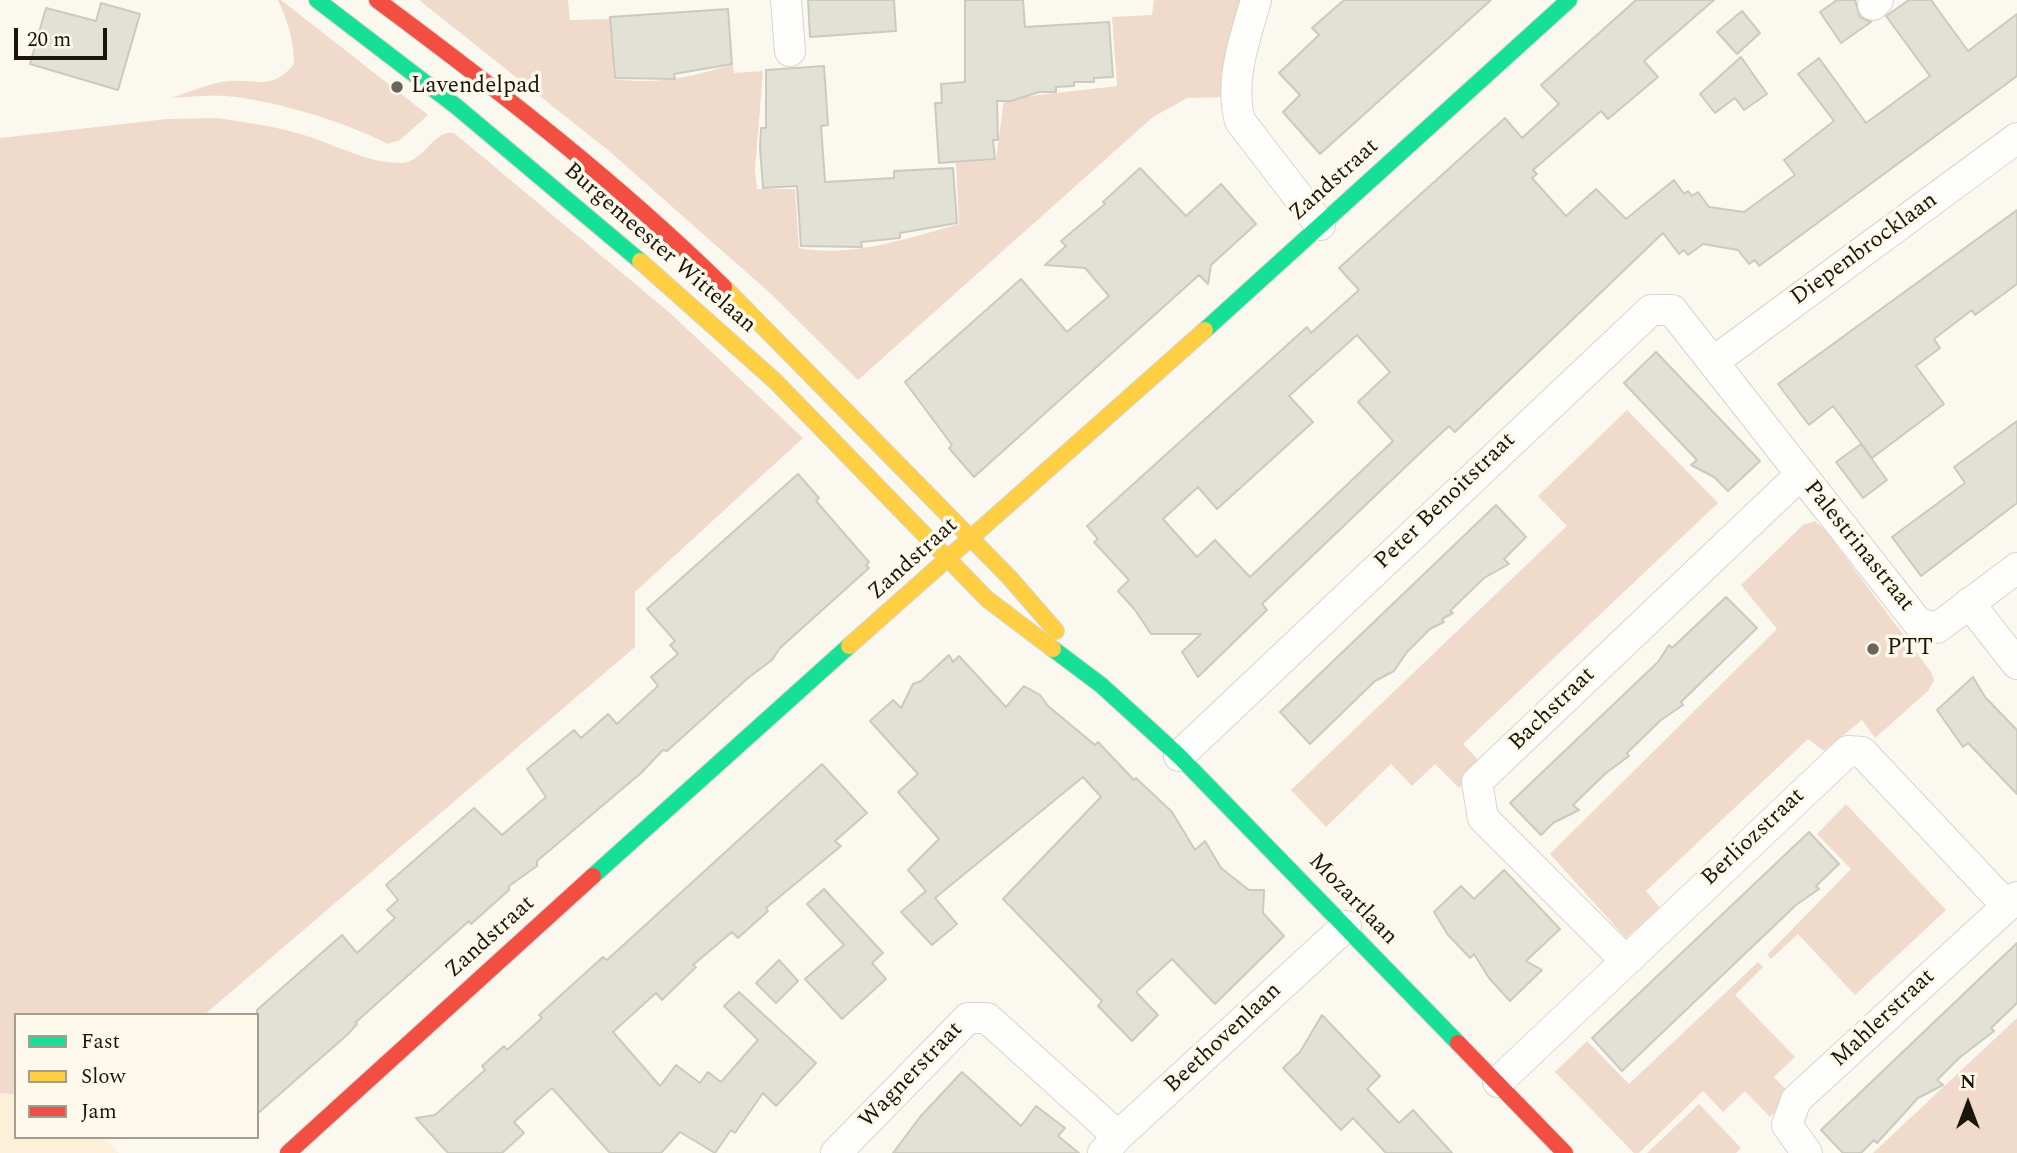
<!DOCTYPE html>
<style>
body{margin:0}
#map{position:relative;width:2017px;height:1153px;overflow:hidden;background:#fbf8f0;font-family:Spectral,serif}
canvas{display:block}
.legend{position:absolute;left:14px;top:1013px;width:245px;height:126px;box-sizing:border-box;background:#fff9ec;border:2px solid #a39e92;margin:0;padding:9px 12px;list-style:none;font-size:21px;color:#1a160a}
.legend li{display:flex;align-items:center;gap:14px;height:35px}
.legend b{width:35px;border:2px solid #a39e92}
.north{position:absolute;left:1933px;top:1069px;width:70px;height:70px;-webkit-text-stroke:5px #fff9ec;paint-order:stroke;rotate:0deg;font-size:19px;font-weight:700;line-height:28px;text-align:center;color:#1a160a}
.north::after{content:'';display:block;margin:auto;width:24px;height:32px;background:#1a160a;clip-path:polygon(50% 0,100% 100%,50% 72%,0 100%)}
.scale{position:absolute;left:14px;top:28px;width:93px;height:32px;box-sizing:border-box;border:4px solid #1a160a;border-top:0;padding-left:9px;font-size:21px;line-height:24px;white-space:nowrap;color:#1a160a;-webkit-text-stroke:5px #fff9ec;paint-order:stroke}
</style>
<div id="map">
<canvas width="2017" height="1153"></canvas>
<ul class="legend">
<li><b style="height:9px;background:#16e098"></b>Fast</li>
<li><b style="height:9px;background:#ffcf43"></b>Slow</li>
<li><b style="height:9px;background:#f24e42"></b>Jam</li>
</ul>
<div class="north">N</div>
<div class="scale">20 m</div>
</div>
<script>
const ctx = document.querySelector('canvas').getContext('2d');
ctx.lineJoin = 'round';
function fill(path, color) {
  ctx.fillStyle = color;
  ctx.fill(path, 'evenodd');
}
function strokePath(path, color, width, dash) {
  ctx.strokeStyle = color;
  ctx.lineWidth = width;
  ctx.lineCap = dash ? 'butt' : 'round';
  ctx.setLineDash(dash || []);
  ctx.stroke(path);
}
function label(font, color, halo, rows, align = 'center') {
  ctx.font = font + ' Spectral,serif';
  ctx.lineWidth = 7;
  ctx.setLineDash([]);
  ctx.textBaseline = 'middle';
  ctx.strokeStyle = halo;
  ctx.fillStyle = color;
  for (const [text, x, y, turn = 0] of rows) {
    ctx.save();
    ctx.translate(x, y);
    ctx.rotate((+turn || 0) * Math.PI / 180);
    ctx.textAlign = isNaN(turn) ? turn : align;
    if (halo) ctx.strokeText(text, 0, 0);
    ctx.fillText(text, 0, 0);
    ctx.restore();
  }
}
const built = new Path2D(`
 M 0,1022 L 16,1023 L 16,1137 L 104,1137 L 119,1153 L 0,1153 Z`);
const green = new Path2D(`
 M 278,0 L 281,0 L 428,115 L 400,140 L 387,144 C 348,122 269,99 225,96 C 206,95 188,97 170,98 C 188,93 209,83 229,81 C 258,79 272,91 294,64 C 294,40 288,22 278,0 Z
 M 419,0 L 568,0 L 570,20 L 610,19 L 614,79 C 656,85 694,77 733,64 L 734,73 L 763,71 L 755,169 L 757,189 L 795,189 L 799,248 C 853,258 908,238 959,224 L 956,163 L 996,160 L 1004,99 L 1117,86 L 1112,17 L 1152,15 L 1154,0 L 1241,0 L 1221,74 L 1223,97 L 1187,98 L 1153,117 L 858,380 L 771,294 L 609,151 Z
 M 217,118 C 249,123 283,127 313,138 C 342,148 369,163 401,163 C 424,163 433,129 454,133 L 670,313 L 803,438 L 635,592 L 635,647 L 204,1015 L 16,1015 L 16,1094 L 0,1093 L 0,138 L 167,119 Z
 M 1627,410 L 1718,503 L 1463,744 L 1483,765 L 1459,788 L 1435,764 L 1412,786 L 1391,764 L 1326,827 L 1291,790 L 1567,526 L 1538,496 Z
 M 1815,521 L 1825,530 L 1931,672 L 1934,680 L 1928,691 L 1875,738 L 1862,720 L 1824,751 L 1808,739 L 1646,891 L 1660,908 L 1626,938 L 1550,854 L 1777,629 L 1741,585 L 1803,525 Z
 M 1846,804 L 1946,910 L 1855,995 L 1798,934 L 1771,959 L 1767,955 L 1851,869 L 1817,834 Z
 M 1758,962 L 1763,967 L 1735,995 L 1795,1057 L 1774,1077 L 1792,1096 L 1770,1117 L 1745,1091 L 1723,1112 L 1703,1091 L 1639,1153 L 1634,1153 L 1555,1072 L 1587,1041 L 1629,1084 Z
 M 2017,1018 L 2017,1153 L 1873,1153 Z
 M 1699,1104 L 1741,1148 L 1736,1153 L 1647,1153 Z`);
const building = new Path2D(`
 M 808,0 L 894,0 L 896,31 L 810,37 Z
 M 965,0 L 1023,0 L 1025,27 L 1109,22 L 1113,77 L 1094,78 L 1094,82 L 1074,82 L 1074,86 L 1056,87 L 1056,92 L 1039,92 L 1011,101 L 997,101 L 998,140 L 993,140 L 995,159 L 939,163 L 935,103 L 942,103 L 941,84 L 965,82 Z
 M 1344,0 L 1491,0 L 1320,154 L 1283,112 L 1300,95 L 1279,73 L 1319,35 L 1312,28 Z
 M 1636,0 L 1714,0 L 1644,61 L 1658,77 L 1608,119 L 1601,111 L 1533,170 L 1537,174 L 1532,178 L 1566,216 L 1596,189 L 1626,219 L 1674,180 L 1684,194 L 1688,191 L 1692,196 L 1698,192 L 1709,207 L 1744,212 L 1795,175 L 1784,160 L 1834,121 L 1798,74 L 1819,58 L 1866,123 L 1930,76 L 1886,16 L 1909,0 L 1931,0 L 1968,51 L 2017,14 L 2017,76 L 1759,266 L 1755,260 L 1749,264 L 1738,250 L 1703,244 L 1688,255 L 1684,250 L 1679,254 L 1663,233 L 1455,432 L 1449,426 L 1420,453 L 1262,604 L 1267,610 L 1198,677 L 1182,652 L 1201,634 L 1151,634 L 1135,610 L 1118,591 L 1129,580 L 1094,542 L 1098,539 L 1087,526 L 1307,327 L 1311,333 L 1359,290 L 1339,268 L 1505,118 L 1522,138 L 1559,104 L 1541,85 ZM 1357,335 L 1390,372 L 1358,402 L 1393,441 L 1250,577 L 1215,540 L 1197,557 L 1163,519 L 1198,487 L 1217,509 L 1313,422 L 1289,396 Z
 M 1837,0 L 1855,0 L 1860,17 L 1871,22 L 1841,43 L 1820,12 Z
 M 101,3 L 140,14 L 118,90 L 30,64 L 46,8 L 96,21 Z
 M 728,9 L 732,64 L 674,74 L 675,79 L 615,78 L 610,17 Z
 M 1742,11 L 1760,33 L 1737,54 L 1717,32 Z
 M 1741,57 L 1767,94 L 1744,110 L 1735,98 L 1715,113 L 1700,94 Z
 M 824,66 L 828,125 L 821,126 L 825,182 L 894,178 L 894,171 L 953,168 L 957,223 L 900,233 L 900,238 L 861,242 L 862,247 L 801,246 L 797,186 L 763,188 L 760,148 L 761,128 L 766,128 L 766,70 Z
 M 1140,168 L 1186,216 L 1221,184 L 1256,224 L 1211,265 L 1208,284 L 1199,275 L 974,477 L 949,448 L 952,445 L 905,382 L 1021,279 L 1067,332 L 1109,296 L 1085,268 L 1045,265 L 1066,246 L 1061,241 L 1105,204 L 1103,202 Z
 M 2017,210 L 2017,284 L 1975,315 L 1972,310 L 1934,339 L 1940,348 L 1916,366 L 1944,404 L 1872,458 L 1833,406 L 1809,425 L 1778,384 Z
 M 1656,352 L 1760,461 L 1728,491 L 1714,477 L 1691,465 L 1697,460 L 1624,383 Z
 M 2017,421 L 2017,503 L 1921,576 L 1892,537 L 1965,483 L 1954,467 Z
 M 1861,444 L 1887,480 L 1863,498 L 1836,462 Z
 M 798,474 L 819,498 L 816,501 L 869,562 L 866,565 L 869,568 L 780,648 L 772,660 L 748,678 L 667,751 L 663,750 L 641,773 L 537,861 L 537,866 L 509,886 L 509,890 L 471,924 L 469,921 L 441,946 L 356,1022 L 357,1024 L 347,1035 L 257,1114 L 257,1010 L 342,935 L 357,953 L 395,918 L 387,910 L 398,900 L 386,885 L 474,808 L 502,835 L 546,797 L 527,769 L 574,730 L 581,738 L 608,714 L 617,724 L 658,686 L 651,677 L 678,654 L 670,645 L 675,641 L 647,609 Z
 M 1496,505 L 1526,537 L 1504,559 L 1509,564 L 1484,578 L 1450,611 L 1453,613 L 1442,619 L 1444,622 L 1430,629 L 1407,652 L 1394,671 L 1375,681 L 1310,744 L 1280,712 Z
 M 1726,597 L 1757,628 L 1681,702 L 1683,705 L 1661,720 L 1627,753 L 1629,756 L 1606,773 L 1573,805 L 1579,810 L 1553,823 L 1541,835 L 1510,803 L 1658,662 L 1669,645 L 1672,648 Z
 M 949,655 L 953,662 L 959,656 L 1006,707 L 1024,686 L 1040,695 L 1048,706 L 1095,745 L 1098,742 L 1134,780 L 1136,778 L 1172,812 L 1195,850 L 1205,841 L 1221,868 L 1249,890 L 1264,890 L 1263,913 L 1284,936 L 1215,1004 L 1172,959 L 1136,992 L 1158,1015 L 1132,1041 L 1098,1006 L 1102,1001 L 1003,899 L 1101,797 L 1083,777 L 935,898 L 957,924 L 932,945 L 901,912 L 926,891 L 908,870 L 939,839 L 898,792 L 918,774 L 870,721 L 893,700 L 901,708 L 913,684 L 921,681 Z
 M 1973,677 L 1985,697 L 2017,730 L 2017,794 L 1968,743 L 1963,747 L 1937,710 Z
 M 822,764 L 867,813 L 835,841 L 841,846 L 766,908 L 768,911 L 738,938 L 732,932 L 693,965 L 696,967 L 662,1000 L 656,993 L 613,1032 L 660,1086 L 676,1065 L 700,1083 L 708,1072 L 721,1082 L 758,1040 L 724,1006 L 739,992 L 816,1063 L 776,1106 L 763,1093 L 735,1133 L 731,1130 L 715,1153 L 680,1132 L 661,1153 L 610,1153 L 552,1088 L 514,1122 L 524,1133 L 502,1153 L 448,1153 L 416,1118 L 435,1115 L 485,1070 L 482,1066 L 504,1046 L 507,1050 L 542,1018 L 539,1015 L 603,957 L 607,960 Z
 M 1809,832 L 1839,864 L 1816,886 L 1819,889 L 1796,905 L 1622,1071 L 1592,1038 Z
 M 1504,870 L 1560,929 L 1526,961 L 1542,970 L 1510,1001 L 1489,978 L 1474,954 L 1470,958 L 1448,935 L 1434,912 L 1461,886 L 1474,899 Z
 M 824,889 L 883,953 L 872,963 L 886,979 L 842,1019 L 805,979 L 844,945 L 807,904 Z
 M 2017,943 L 2017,1003 L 1991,1028 L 1994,1031 L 1959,1058 L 1937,1080 L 1943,1085 L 1918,1098 L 1877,1143 L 1874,1140 L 1861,1153 L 1843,1153 L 1821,1130 Z
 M 779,960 L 798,981 L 776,1003 L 756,983 Z
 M 1322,1015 L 1380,1076 L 1367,1089 L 1399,1123 L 1413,1110 L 1452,1153 L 1386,1153 L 1353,1118 L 1341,1130 L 1283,1068 L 1300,1052 Z
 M 962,1072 L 1021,1126 L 1036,1106 L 1065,1128 L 1058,1136 L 1079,1153 L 893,1153 L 920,1117 Z`);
const street = new Path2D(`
 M 786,0 L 790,51
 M 1256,0 C 1245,39 1229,80 1240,121 L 1320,225
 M 1873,5 L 1878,0
 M 1713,362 L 2017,138
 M 1969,603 L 2017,664
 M 1179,756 L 1651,310 L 1672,310 L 1918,623 L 1937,628 L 2017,568
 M 1624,959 L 1483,818 L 1477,782 L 1800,475
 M 1498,1082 L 1848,751 L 1862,752 L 2007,906
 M 836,1153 L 968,1018 L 987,1018 L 1118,1136
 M 1103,1153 L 1118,1136 L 1346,926
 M 1807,1153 L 1787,1125 L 1796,1100 L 2017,897`);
const fast = new Path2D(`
 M 317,0 L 457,107 L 640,261
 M 1205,330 L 1569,0
 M 1053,649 L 1101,685 L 1179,756 L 1458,1043
 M 593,876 L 849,646`);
const slow = new Path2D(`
 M 640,261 L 775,381 L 987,599 L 1053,649
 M 724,287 L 1009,577 L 1056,631
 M 849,646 L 1205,330`);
const jam = new Path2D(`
 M 377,0 C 497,89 617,182 724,287
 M 1458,1043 L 1565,1153
 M 288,1153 L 593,876`);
const markers = [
 [397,87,7,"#69655a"],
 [1873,649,7,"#69655a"]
];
const poiNames = [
 ["Lavendelpad",411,87],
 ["PTT",1887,649]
];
const streetNames = [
 ["Zandstraat",1335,181,-42],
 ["Burgemeester Wittelaan",659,249,41],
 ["Diepenbrocklaan",1865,250,-36],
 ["Peter Benoitstraat",1446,502,-44],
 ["Palestrinastraat",1858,547,51],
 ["Zandstraat",914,560,-42],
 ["Bachstraat",1553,710,-44],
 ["Berliozstraat",1754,838,-43],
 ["Mozartlaan",1352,900,46],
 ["Zandstraat",491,938,-42],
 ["Mahlerstraat",1884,1019,-43],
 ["Beethovenlaan",1224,1039,-43],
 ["Wagnerstraat",912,1076,-46]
];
fill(built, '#fcf1d8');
fill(green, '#f0dacb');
fill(building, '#e2e1d6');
strokePath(building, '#cbc9c0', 2);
strokePath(street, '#d8d5cb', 32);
strokePath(fast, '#d8d5cb', 18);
strokePath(slow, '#d8d5cb', 18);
strokePath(jam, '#d8d5cb', 18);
strokePath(street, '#fefefd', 30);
strokePath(fast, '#16e098', 16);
strokePath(slow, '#ffcf43', 16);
strokePath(jam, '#f24e42', 16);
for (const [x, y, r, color] of markers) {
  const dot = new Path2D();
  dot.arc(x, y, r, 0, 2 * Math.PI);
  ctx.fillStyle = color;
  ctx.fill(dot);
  strokePath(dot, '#fff9ec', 2.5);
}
label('23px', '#1a160a', '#fff9ec', poiNames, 'left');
label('23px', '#1a160a', '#fff9ec', streetNames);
</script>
